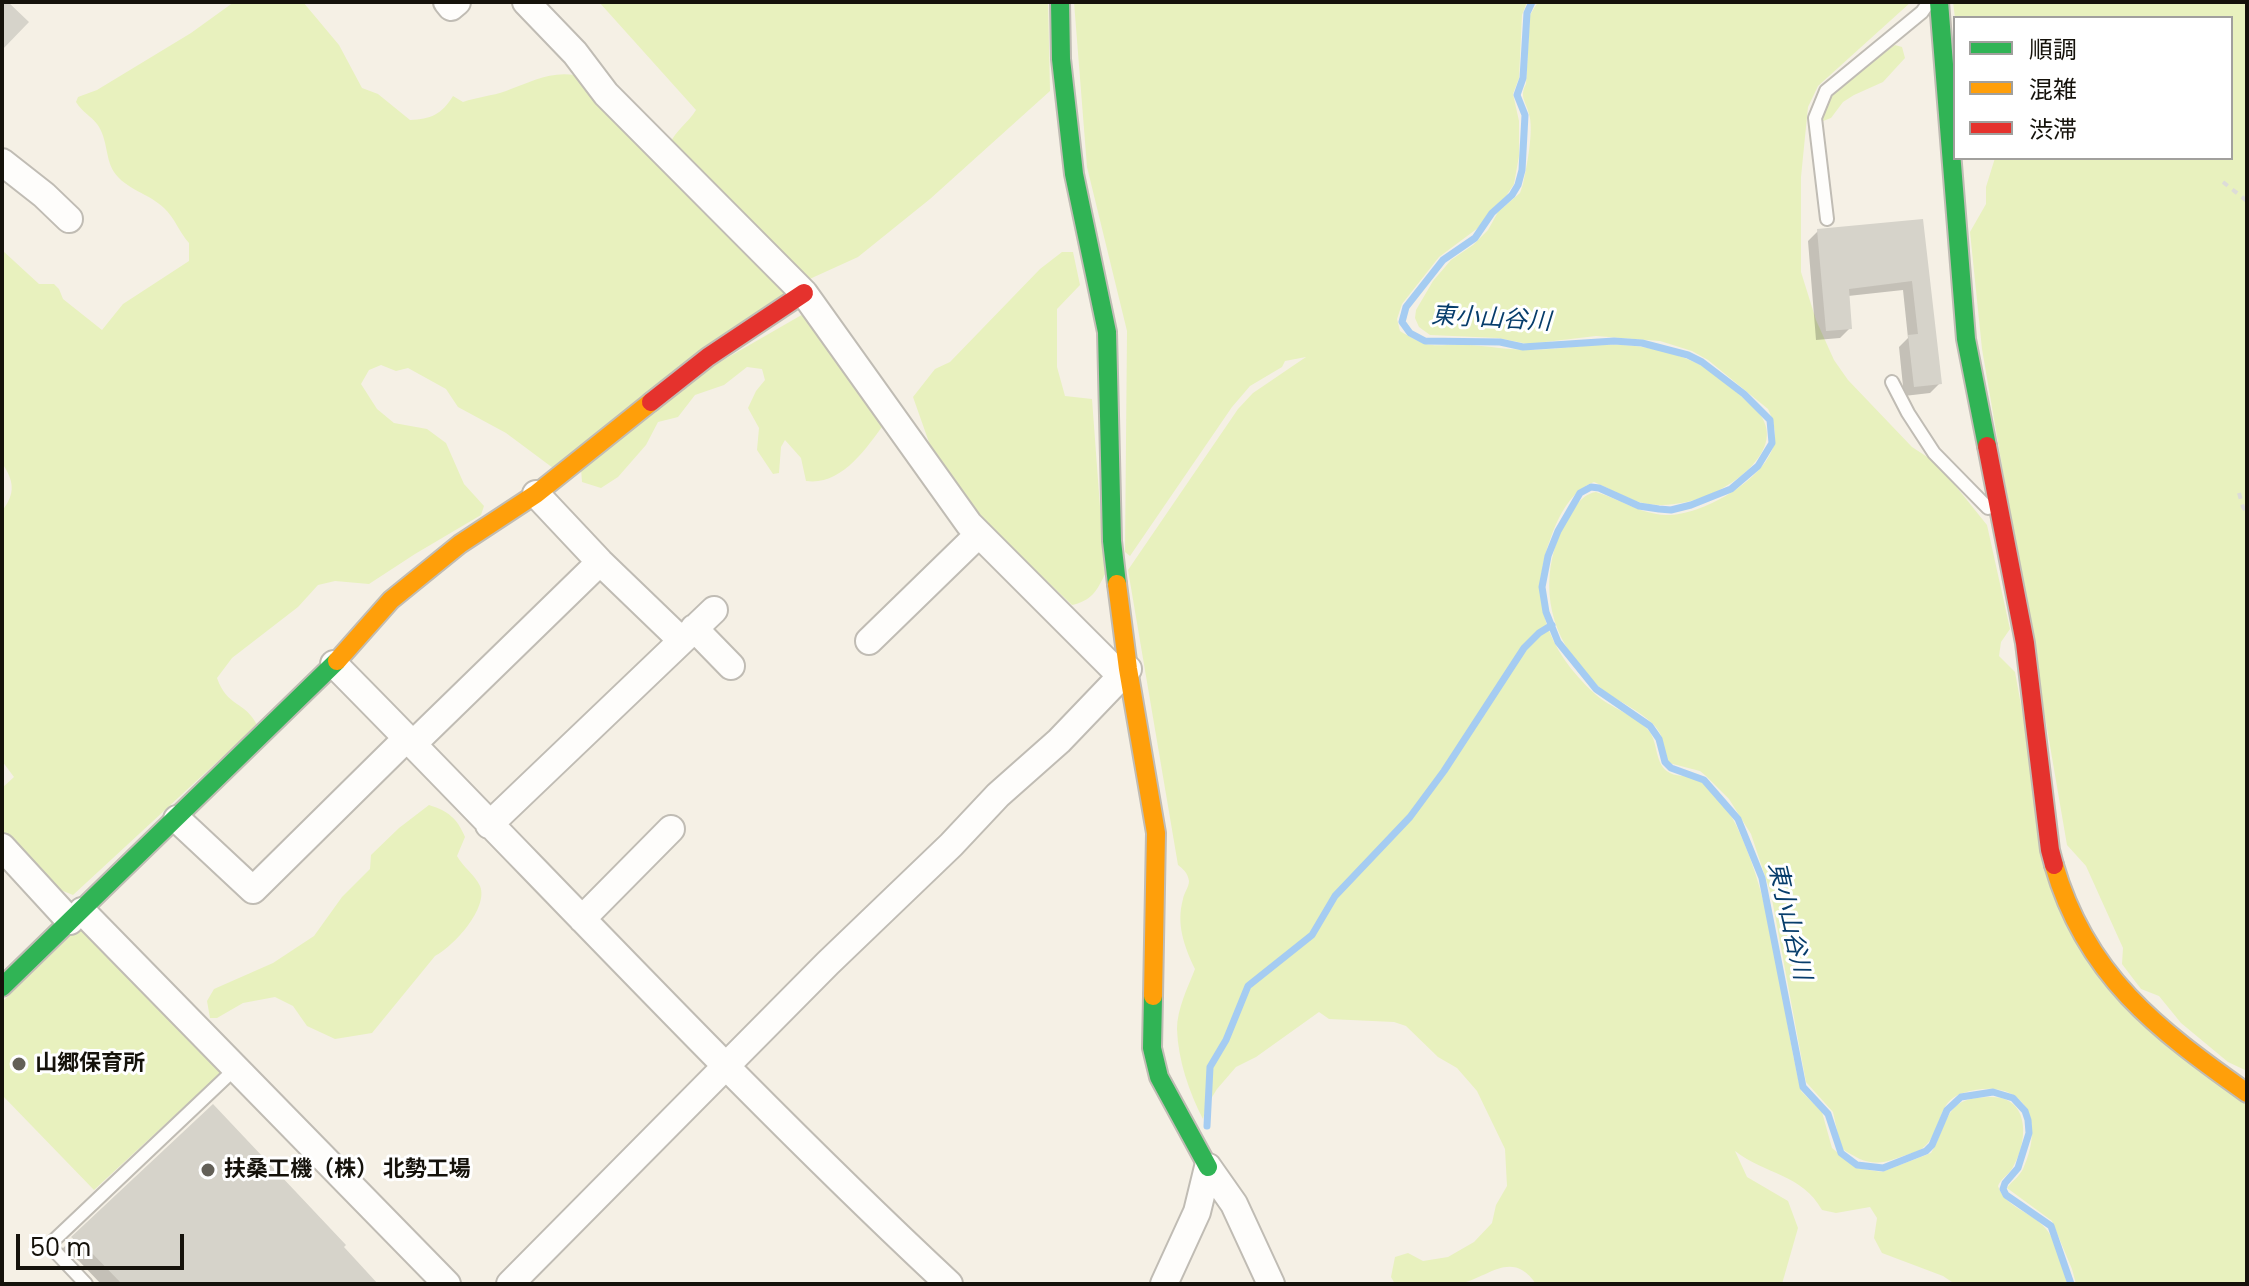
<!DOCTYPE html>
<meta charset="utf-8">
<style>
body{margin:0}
#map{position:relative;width:2249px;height:1286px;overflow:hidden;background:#f5f0e5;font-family:Poppins,"Noto Sans JP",sans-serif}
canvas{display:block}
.frame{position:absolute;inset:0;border:4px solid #15120b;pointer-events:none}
.legend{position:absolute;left:1953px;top:16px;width:280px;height:144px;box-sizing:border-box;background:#fff;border:2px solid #a1a09d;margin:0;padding:10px 14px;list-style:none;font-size:24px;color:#15120b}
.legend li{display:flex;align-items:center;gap:16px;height:40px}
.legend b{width:40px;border:2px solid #a1a09d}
.scale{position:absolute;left:16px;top:1234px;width:168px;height:36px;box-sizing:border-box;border:4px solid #15120b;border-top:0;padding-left:10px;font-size:24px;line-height:28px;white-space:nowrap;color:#15120b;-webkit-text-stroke:6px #fff;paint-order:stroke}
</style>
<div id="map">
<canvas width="2249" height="1286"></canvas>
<div class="frame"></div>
<ul class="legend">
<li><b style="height:10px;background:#30b455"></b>順調</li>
<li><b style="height:10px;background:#ff9f0a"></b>混雑</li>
<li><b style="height:10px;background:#e5322d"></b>渋滞</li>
</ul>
<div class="scale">50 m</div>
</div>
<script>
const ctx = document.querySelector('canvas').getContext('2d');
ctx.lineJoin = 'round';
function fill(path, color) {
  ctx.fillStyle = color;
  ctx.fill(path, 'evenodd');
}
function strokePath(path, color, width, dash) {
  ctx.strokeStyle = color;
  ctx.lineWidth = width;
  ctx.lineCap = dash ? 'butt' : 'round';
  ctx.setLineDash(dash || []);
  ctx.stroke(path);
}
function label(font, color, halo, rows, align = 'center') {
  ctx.font = font + ' Poppins,"Noto Sans JP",sans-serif';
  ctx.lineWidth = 6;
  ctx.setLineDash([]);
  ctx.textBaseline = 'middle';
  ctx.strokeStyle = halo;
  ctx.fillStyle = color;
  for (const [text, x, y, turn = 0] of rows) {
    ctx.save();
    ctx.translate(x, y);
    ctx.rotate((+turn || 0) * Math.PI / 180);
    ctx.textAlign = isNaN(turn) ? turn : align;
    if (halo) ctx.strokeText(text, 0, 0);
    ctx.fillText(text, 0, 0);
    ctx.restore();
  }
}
const green = new Path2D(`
 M 234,2 L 303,2 L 339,45 L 362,88 L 378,94 L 410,120 C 431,119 441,115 453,96 L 463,102 C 477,97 492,96 506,91 C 534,81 558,67 587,79 L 791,289 L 553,468 L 506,433 L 458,407 L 446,389 L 408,368 L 396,371 L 381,365 L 369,370 L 361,384 L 377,409 L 394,423 L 427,429 L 446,443 L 464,484 L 484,506 L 481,515 L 415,554 L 369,584 L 335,581 L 318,585 L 298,607 L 232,658 L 217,678 C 227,707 245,701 257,725 L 73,895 L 58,889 L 36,872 L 2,831 L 2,788 L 14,777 L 2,761 L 2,511 C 16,493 14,481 2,463 L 2,250 L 39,284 L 54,284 L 59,289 L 63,299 L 102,330 L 123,304 L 189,261 L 189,243 C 179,232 175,218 164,208 C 150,194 125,189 114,172 C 105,158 108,139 97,124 C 91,116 82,112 76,102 L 78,97 L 97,90 L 191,33 Z
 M 599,2 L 1048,2 L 1050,91 L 930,199 L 858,257 L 803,282 L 670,144 C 675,131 688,123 696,110 Z
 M 1074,2 L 1527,2 L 1522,15 L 1519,78 L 1513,94 L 1519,121 L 1519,156 L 1514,184 L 1506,196 L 1490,211 L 1482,225 L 1439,257 L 1402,304 L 1397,319 L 1400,331 C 1434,352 1433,343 1469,345 C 1489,346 1509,350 1530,350 C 1552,350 1574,346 1597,345 C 1626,343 1659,348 1687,359 C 1711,368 1732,388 1751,405 C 1771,422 1772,442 1755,462 C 1731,492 1677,513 1639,502 C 1624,497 1609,488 1594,482 C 1572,490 1559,515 1551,537 C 1527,598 1547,650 1595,694 C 1610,708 1636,715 1649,731 C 1659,744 1654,765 1670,773 C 1679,778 1691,774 1699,780 C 1714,789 1730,812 1737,827 C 1776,909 1780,1004 1801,1091 L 1822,1112 L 1832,1148 L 1856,1168 L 1882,1172 L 1931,1153 C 1940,1140 1943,1120 1954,1108 C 1963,1098 1976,1098 1989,1097 C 2030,1095 2029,1140 2013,1167 C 2009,1175 2001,1178 1998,1186 C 2005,1208 2033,1212 2046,1229 C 2057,1242 2063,1267 2067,1284 L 1955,1284 L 1943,1276 L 1882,1253 L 1874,1238 L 1877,1218 L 1870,1207 L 1836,1213 L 1822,1210 C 1802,1174 1766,1175 1735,1151 L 1747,1177 L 1788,1201 L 1798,1228 L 1782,1284 L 1536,1284 C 1511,1248 1488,1279 1458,1284 C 1438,1286 1415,1284 1395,1284 L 1391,1277 L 1395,1257 L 1408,1253 L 1423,1261 L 1448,1257 L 1474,1242 L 1492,1223 L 1496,1205 L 1507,1186 L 1505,1149 L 1477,1091 L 1457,1068 L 1438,1057 L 1406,1026 L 1394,1022 L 1329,1019 L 1319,1012 L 1256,1057 L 1236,1067 L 1217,1089 L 1206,1107 L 1203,1119 C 1189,1092 1178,1060 1177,1029 C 1177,1009 1188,987 1195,969 C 1184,946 1176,924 1183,899 C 1184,893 1189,887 1189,881 C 1188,873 1183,869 1178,865 L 1128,570 L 1238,409 L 1253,393 L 1306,357 L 1285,361 L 1282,367 L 1250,386 L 1232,407 L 1130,556 L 1125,552 L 1127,331 L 1087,167 Z
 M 1538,2 L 1911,2 L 1818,86 L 1808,107 L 1801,177 L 1801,272 L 1816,320 L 1834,360 L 1848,380 L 1912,447 L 1938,464 L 1987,525 L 2010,629 L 2001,642 L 1999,656 L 2015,672 L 2058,908 L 2247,1106 L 2247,1284 L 2076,1284 L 2072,1269 L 2052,1221 L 2007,1188 C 2012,1181 2019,1177 2023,1169 C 2047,1118 2022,1075 1963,1093 C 1936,1101 1943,1129 1925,1146 C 1920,1151 1910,1154 1903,1156 C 1875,1167 1865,1164 1841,1148 L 1833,1112 L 1806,1082 L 1771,894 L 1751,834 L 1729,799 L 1706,776 L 1700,771 L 1669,763 C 1660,749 1668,739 1653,724 C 1639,710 1619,702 1603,690 C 1595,684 1588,675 1582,668 C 1547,629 1540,579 1561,531 C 1567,516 1580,494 1596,492 C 1620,499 1640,514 1666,515 C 1700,516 1759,483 1772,450 C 1778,437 1774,421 1768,409 L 1708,360 L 1692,351 L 1660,341 L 1596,336 L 1528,344 L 1498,338 L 1430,335 L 1419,327 L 1415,318 L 1416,310 L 1433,281 L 1451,260 L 1473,245 L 1488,230 L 1498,212 L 1520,193 L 1523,184 C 1527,166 1534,130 1529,114 C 1526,101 1519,97 1526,84 L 1530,15 Z
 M 1953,2 L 2247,2 L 2247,1071 L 2228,1062 L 2181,1023 L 2159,996 L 2141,989 L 2122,964 L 2123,948 L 2086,866 L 2067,845 L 1982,349 L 1970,232 L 1986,204 L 1986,187 L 1995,158 L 2231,158 L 2231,18 L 1955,18 Z
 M 1895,45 L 1902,47 L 1905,58 L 1883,82 L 1854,95 L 1843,102 L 1831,118 L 1823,121 C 1824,87 1870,64 1895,45 Z
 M 1062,252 L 1073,252 L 1080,285 L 1057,309 L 1057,367 L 1065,396 L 1092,399 L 1105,574 C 1097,591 1091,601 1072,605 L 978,516 L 931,448 L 913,397 L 935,369 L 950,362 L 1040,269 Z
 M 805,313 L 884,424 C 866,449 841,486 806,481 L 801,458 L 785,440 L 781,447 L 779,473 L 773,474 L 757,450 L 759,428 L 748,408 L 756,391 L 765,380 L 762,369 L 747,367 L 724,385 L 695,395 L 678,417 L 658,422 L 646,445 L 618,477 L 601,488 L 582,482 L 581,469 L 706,370 Z
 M 429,805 C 448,811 457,818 465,837 L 457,856 C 463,867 475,875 480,886 C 489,908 453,947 435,956 L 372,1033 L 335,1039 L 307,1026 L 293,1006 L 275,997 L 243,1003 L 217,1018 L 210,1018 L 207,1001 L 214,989 L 273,963 L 314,936 L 342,897 L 370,869 L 371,855 L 399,828 Z
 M 89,928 L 225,1069 L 94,1190 L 2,1095 L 2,1002 L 77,929 Z`);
const shadow = new Path2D(`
 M 1922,221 L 1940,383 L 1930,393 L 1904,396 L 1899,347 L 1908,338 L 1903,290 L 1848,296 L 1850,328 L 1840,338 L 1816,340 L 1808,241 L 1818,231 Z
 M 213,1107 L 341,1247 L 375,1284 L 101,1284 L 79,1261 L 62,1249 Z`);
const stream = new Path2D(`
 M 1532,2 L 1527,13 L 1523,78 L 1517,95 L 1525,115 L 1522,170 L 1518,185 L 1512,195 L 1492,213 L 1475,238 L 1443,260 L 1406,307 L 1402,322 L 1410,333 L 1425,341 L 1500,342 L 1523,347 L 1614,341 L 1642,343 L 1688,355 L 1702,362 L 1744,394 L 1770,420 L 1772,443 L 1758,466 L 1731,489 L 1691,505 L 1671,510 L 1659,509 L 1639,506 L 1599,488 L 1591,487 L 1580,493 L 1558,531 L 1548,556 L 1542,587 L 1546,612 L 1558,642 L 1596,689 L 1650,726 L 1659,739 L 1665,762 L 1671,768 L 1704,780 L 1738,819 L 1762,878 L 1803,1087 L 1828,1114 L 1841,1153 L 1857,1165 L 1883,1168 L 1926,1151 L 1932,1145 L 1947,1110 L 1961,1097 L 1993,1092 L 2013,1098 L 2025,1111 L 2028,1120 L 2029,1133 L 2018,1168 L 2005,1183 L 2003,1189 L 2006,1195 L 2051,1226 L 2071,1284
 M 1207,1126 L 1210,1067 L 1226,1040 L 1248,986 L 1312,935 L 1335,896 L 1410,817 L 1444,771 L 1524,648 L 1539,633 L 1552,625`);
const building = new Path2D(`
 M 2,2 L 8,2 L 29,22 L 2,50 Z
 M 1923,219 L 1942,384 L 1914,387 L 1908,335 L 1918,334 L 1912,281 L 1849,289 L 1852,329 L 1826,331 L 1817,229 Z
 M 213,1104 L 346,1245 L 344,1247 L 378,1284 L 122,1284 L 89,1250 L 71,1237 Z`);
const path = new Path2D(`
 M 2223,182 L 2247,201
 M 2239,493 L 2243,507 L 2247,512`);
const lane = new Path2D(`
 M 1827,219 L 1815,118 L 1826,91 L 1922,12 L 1929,2
 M 1892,382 L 1908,413 L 1934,453 L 1988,508
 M 86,1284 L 49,1245 L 236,1068`);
const street = new Path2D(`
 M 447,2 L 451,7 L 457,2
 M 526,2 L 575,53 L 606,94 L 804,293 L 969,524 L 1122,677
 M 2,162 L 44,195 L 69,219
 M 536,494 L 600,562 L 681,640
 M 694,628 L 731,666
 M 869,641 L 979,534
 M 334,664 C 539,871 736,1085 949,1284
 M 413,744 L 600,562
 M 177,819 L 253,890 L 407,738
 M 489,825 L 714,610
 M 2,847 L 70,921
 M 82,911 L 447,1284
 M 582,919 L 671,829
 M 1208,1167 L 1234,1204 L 1271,1284
 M 510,1284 L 828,963 L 951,845 L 998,795 L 1059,741 L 1128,669
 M 1164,1284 L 1197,1212 L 1208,1167`);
const fast = new Path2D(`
 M 1060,2 L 1061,59 L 1074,174 L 1107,332 L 1112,541 L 1117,584
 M 1939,2 L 1966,339 L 1987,446
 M 2,987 L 337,661
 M 1153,996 L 1152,1048 L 1159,1077 L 1208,1167`);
const slow = new Path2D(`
 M 1117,584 L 1128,669 L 1156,833 L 1153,996
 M 337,661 L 391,600 L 460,544 L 536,494 L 651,402
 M 2054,865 C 2086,976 2157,1029 2247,1093`);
const jam = new Path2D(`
 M 651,402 L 708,357 L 804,293
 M 1987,446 L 2025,643 L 2050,850 L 2054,865`);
const markers = [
 [19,1064,8,"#636057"],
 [208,1170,8,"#636057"]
];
const poiNames = [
 ["山郷保育所",35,1064],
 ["扶桑工機（株） 北勢工場",224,1170]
];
const waterNames = [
 ["東小山谷川",1491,320,3],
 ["東小山谷川",1788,921,77]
];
fill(green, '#e8f1be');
fill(shadow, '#0003');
strokePath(stream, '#a5ccf2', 7);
fill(building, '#d6d3ca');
strokePath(lane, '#c0bcb4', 16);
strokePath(street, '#c0bcb4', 30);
strokePath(fast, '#c0bcb4', 22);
strokePath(slow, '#c0bcb4', 22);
strokePath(jam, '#c0bcb4', 22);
strokePath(path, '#dddcd8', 4, [6, 6]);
strokePath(lane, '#fefdfb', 12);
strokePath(street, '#fefdfb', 26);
strokePath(fast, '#30b455', 18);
strokePath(slow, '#ff9f0a', 18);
strokePath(jam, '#e5322d', 18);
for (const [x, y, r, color] of markers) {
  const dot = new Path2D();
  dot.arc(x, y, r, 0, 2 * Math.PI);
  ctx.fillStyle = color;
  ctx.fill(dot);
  strokePath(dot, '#fff', 3);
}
label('bold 22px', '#15120b', '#fff', poiNames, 'left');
label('italic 24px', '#073d6b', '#fff', waterNames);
</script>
